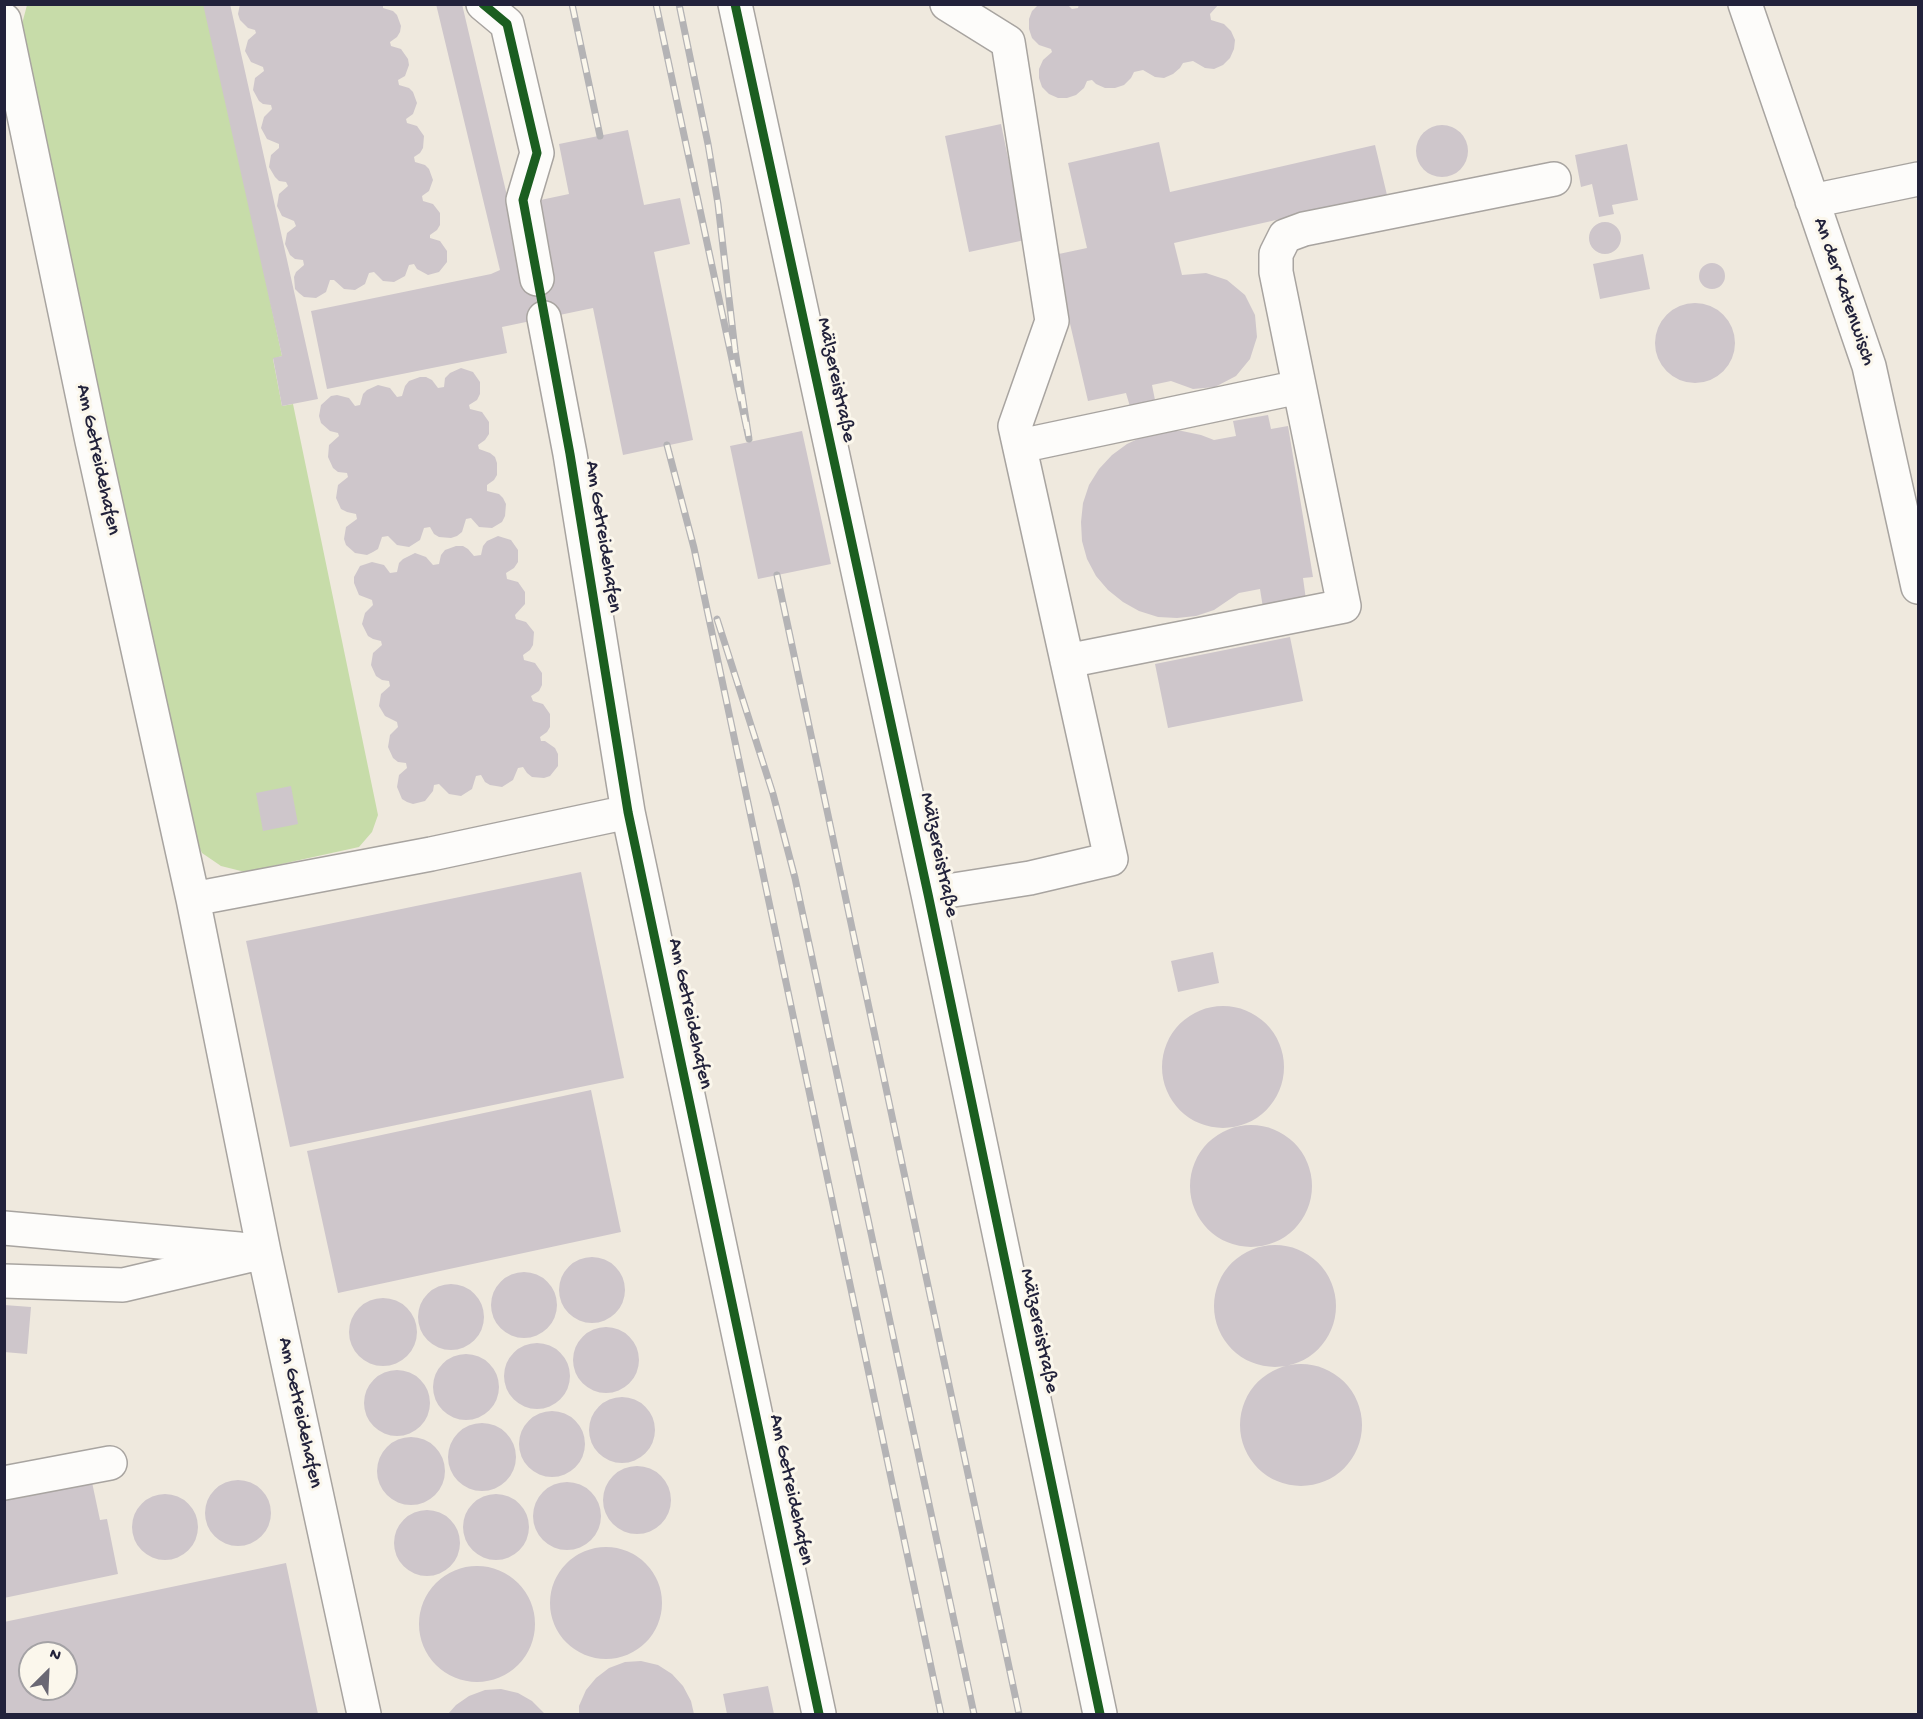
<!DOCTYPE html>
<meta charset="utf-8">
<style>
body{margin:0}
#map{position:relative;width:1923px;height:1719px;overflow:hidden;background:#efe9de;font-family:"Gochi Hand",sans-serif}
canvas{display:block}
.frame{position:absolute;inset:0;border:6px solid #22223b;pointer-events:none}
.north{position:absolute;left:18px;top:1641px;width:60px;height:60px;box-sizing:border-box;background:#fbf7ec;border:2px solid #a4a2a5;border-radius:50%;rotate:24deg;font-size:16px;font-weight:700;line-height:24px;text-align:center;color:#22223b}
.north::after{content:'';display:block;margin:auto;width:21px;height:27px;background:#6a6874;clip-path:polygon(50% 0,100% 100%,50% 72%,0 100%)}
</style>
<div id="map">
<canvas width="1923" height="1719"></canvas>
<div class="frame"></div>
<div class="north">N</div>
</div>
<script>
const ctx = document.querySelector('canvas').getContext('2d');
ctx.lineJoin = 'round';
function fill(path, color) {
  ctx.fillStyle = color;
  ctx.fill(path, 'evenodd');
}
function strokePath(path, color, width, dash) {
  ctx.strokeStyle = color;
  ctx.lineWidth = width;
  ctx.lineCap = dash ? 'butt' : 'round';
  ctx.setLineDash(dash || []);
  ctx.stroke(path);
}
function label(font, color, halo, rows, align = 'center') {
  ctx.font = font + ' "Gochi Hand",sans-serif';
  ctx.lineWidth = 6;
  ctx.setLineDash([]);
  ctx.textBaseline = 'middle';
  ctx.strokeStyle = halo;
  ctx.fillStyle = color;
  for (const [text, x, y, turn = 0] of rows) {
    ctx.save();
    ctx.translate(x, y);
    ctx.rotate((+turn || 0) * Math.PI / 180);
    ctx.textAlign = isNaN(turn) ? turn : align;
    if (halo) ctx.strokeText(text, 0, 0);
    ctx.fillText(text, 0, 0);
    ctx.restore();
  }
}
const green = new Path2D(`
 M 27,5 L 207,5 L 282,356 L 273,359 L 282,406 L 293,404 L 378,815 L 372,832 L 359,847 L 245,872 L 221,866 L 202,853 L 192,833 L 27,56 L 22,24 Z`);
const building = new Path2D(`
 M 203,4 L 230,4 L 318,399 L 282,406 L 273,358 L 282,356 Z
 M 240,4 L 383,4 L 383,8 L 393,11 L 397,15 L 401,26 L 400,32 L 397,37 L 390,42 L 391,46 L 401,49 L 408,59 L 409,65 L 405,76 L 398,80 L 399,85 L 409,88 L 413,92 L 417,103 L 413,114 L 406,119 L 407,123 L 417,126 L 424,136 L 423,148 L 420,153 L 414,157 L 415,162 L 425,165 L 429,169 L 433,180 L 429,191 L 422,196 L 423,201 L 433,204 L 440,213 L 440,225 L 437,230 L 430,235 L 430,238 L 440,241 L 447,251 L 447,262 L 439,272 L 428,275 L 417,269 L 414,264 L 409,265 L 405,276 L 394,282 L 383,281 L 374,272 L 369,273 L 365,284 L 355,290 L 344,289 L 334,280 L 330,280 L 326,292 L 316,298 L 304,297 L 299,293 L 295,289 L 294,277 L 296,272 L 304,265 L 303,260 L 295,259 L 290,255 L 285,244 L 287,233 L 296,226 L 294,221 L 282,216 L 277,206 L 279,194 L 288,186 L 286,182 L 279,181 L 275,177 L 269,167 L 271,155 L 279,148 L 279,144 L 267,139 L 261,128 L 264,117 L 272,109 L 271,105 L 263,104 L 259,101 L 253,90 L 255,78 L 264,71 L 263,67 L 251,62 L 245,51 L 248,40 L 256,33 L 255,30 L 248,28 L 240,20 L 238,14 Z
 M 436,4 L 462,4 L 527,281 L 531,202 L 569,194 L 559,144 L 628,130 L 644,205 L 680,198 L 690,244 L 654,252 L 693,440 L 623,455 L 593,308 L 502,327 L 507,353 L 327,389 L 311,311 L 491,274 L 500,270 Z
 M 1039,4 L 1067,4 L 1072,9 L 1078,8 L 1079,4 L 1219,4 L 1210,14 L 1211,20 L 1224,24 L 1231,31 L 1235,40 L 1234,49 L 1230,58 L 1223,65 L 1214,69 L 1205,68 L 1193,61 L 1183,63 L 1180,68 L 1173,74 L 1164,78 L 1155,77 L 1143,70 L 1134,72 L 1131,78 L 1124,85 L 1115,88 L 1105,88 L 1096,84 L 1092,80 L 1087,81 L 1084,88 L 1076,95 L 1067,98 L 1058,98 L 1049,94 L 1042,87 L 1039,78 L 1039,69 L 1043,60 L 1052,52 L 1051,49 L 1039,45 L 1032,38 L 1029,29 L 1029,19 L 1032,11 Z
 M 1001,124 L 1025,240 L 969,252 L 945,136 Z
 M1416 151a26 26 0 1 1 52 0a26 26 0 1 1-52 0Z
 M 1159,142 L 1170,192 L 1375,145 L 1387,195 L 1174,243 L 1182,275 L 1206,273 L 1227,280 L 1245,295 L 1255,315 L 1257,337 L 1250,359 L 1236,376 L 1215,387 L 1193,389 L 1171,381 L 1152,385 L 1156,405 L 1131,410 L 1126,393 L 1088,401 L 1054,255 L 1087,248 L 1068,163 Z
 M 1627,144 L 1638,200 L 1612,205 L 1614,214 L 1599,217 L 1592,184 L 1581,187 L 1575,155 Z
 M1589 238a16 16 0 1 1 32 0a16 16 0 1 1-32 0Z
 M 1643,254 L 1650,289 L 1600,299 L 1593,264 Z
 M1699 276a13 13 0 1 1 26 0a13 13 0 1 1-26 0Z
 M1655 343a40 40 0 1 1 80 0a40 40 0 1 1-80 0Z
 M 461,368 L 473,372 L 480,382 L 480,394 L 477,400 L 469,405 L 470,409 L 482,412 L 489,422 L 489,434 L 485,440 L 478,445 L 479,449 L 490,453 L 495,457 L 497,463 L 497,475 L 494,480 L 487,485 L 487,491 L 499,494 L 503,498 L 506,504 L 505,516 L 502,522 L 492,528 L 479,527 L 471,518 L 466,519 L 462,532 L 457,536 L 451,538 L 439,537 L 434,534 L 430,527 L 424,528 L 420,540 L 409,547 L 397,545 L 388,536 L 382,537 L 378,549 L 373,552 L 367,555 L 355,553 L 346,545 L 344,539 L 346,527 L 357,519 L 356,514 L 347,512 L 341,509 L 336,498 L 338,485 L 348,477 L 347,473 L 338,472 L 333,468 L 328,457 L 329,445 L 339,436 L 338,433 L 330,431 L 321,423 L 319,416 L 321,405 L 331,396 L 337,395 L 349,398 L 355,406 L 360,405 L 363,394 L 367,390 L 378,385 L 390,388 L 397,397 L 402,396 L 405,386 L 409,381 L 420,377 L 426,377 L 432,380 L 438,388 L 444,387 L 445,378 L 450,373 Z
 M 1268,415 L 1271,429 L 1288,426 L 1313,577 L 1303,578 L 1307,607 L 1264,614 L 1260,589 L 1239,593 L 1214,610 L 1196,616 L 1177,618 L 1158,617 L 1139,611 L 1123,602 L 1108,590 L 1096,576 L 1087,559 L 1082,541 L 1081,522 L 1083,503 L 1089,485 L 1099,469 L 1112,455 L 1127,444 L 1144,436 L 1163,431 L 1182,431 L 1201,435 L 1214,440 L 1236,436 L 1233,421 Z
 M 802,431 L 831,564 L 758,579 L 730,446 Z
 M 498,536 L 511,540 L 518,550 L 518,562 L 514,568 L 506,573 L 507,579 L 518,582 L 525,592 L 525,604 L 515,615 L 516,619 L 526,622 L 534,632 L 533,645 L 530,650 L 523,655 L 524,660 L 535,663 L 542,673 L 542,685 L 539,691 L 531,696 L 533,701 L 543,704 L 550,714 L 550,727 L 547,732 L 540,737 L 541,741 L 545,741 L 555,748 L 558,754 L 558,766 L 550,776 L 544,778 L 532,777 L 527,773 L 523,767 L 518,768 L 513,780 L 502,787 L 490,785 L 485,782 L 481,775 L 476,776 L 472,789 L 461,796 L 449,794 L 439,784 L 434,785 L 433,791 L 425,801 L 413,804 L 407,802 L 402,799 L 397,787 L 399,775 L 407,768 L 406,763 L 398,762 L 393,758 L 388,747 L 390,735 L 398,727 L 397,722 L 385,716 L 379,706 L 381,694 L 390,686 L 389,681 L 382,680 L 376,676 L 371,665 L 373,653 L 382,645 L 381,641 L 373,639 L 368,636 L 362,624 L 365,613 L 373,605 L 372,600 L 359,595 L 354,583 L 354,577 L 360,566 L 372,562 L 384,565 L 390,573 L 397,572 L 399,563 L 403,559 L 415,553 L 426,557 L 433,565 L 439,564 L 441,555 L 445,550 L 456,546 L 463,546 L 468,549 L 474,556 L 481,555 L 483,546 L 487,541 Z
 M 1290,637 L 1303,701 L 1168,728 L 1155,664 Z
 M 291,786 L 298,824 L 263,831 L 256,793 Z
 M 581,872 L 624,1078 L 290,1147 L 246,941 Z
 M 1213,952 L 1219,983 L 1178,992 L 1171,961 Z
 M1162 1067a61 61 0 1 1 122 0a61 61 0 1 1-122 0Z
 M 591,1090 L 621,1232 L 338,1293 L 307,1151 Z
 M1190 1186a61 61 0 1 1 122 0a61 61 0 1 1-122 0Z
 M1214 1306a61 61 0 1 1 122 0a61 61 0 1 1-122 0Z
 M559 1290a33 33 0 1 1 66 0a33 33 0 1 1-66 0Z
 M491 1305a33 33 0 1 1 66 0a33 33 0 1 1-66 0Z
 M418 1317a33 33 0 1 1 66 0a33 33 0 1 1-66 0Z
 M349 1332a34 34 0 1 1 68 0a34 34 0 1 1-68 0Z
 M 4,1305 L 31,1307 L 27,1354 L 4,1352 Z
 M573 1360a33 33 0 1 1 66 0a33 33 0 1 1-66 0Z
 M504 1376a33 33 0 1 1 66 0a33 33 0 1 1-66 0Z
 M433 1387a33 33 0 1 1 66 0a33 33 0 1 1-66 0Z
 M1240 1425a61 61 0 1 1 122 0a61 61 0 1 1-122 0Z
 M364 1403a33 33 0 1 1 66 0a33 33 0 1 1-66 0Z
 M589 1430a33 33 0 1 1 66 0a33 33 0 1 1-66 0Z
 M519 1444a33 33 0 1 1 66 0a33 33 0 1 1-66 0Z
 M448 1457a34 34 0 1 1 68 0a34 34 0 1 1-68 0Z
 M377 1471a34 34 0 1 1 68 0a34 34 0 1 1-68 0Z
 M603 1500a34 34 0 1 1 68 0a34 34 0 1 1-68 0Z
 M 89,1468 L 100,1520 L 107,1519 L 118,1574 L 4,1598 L 4,1485 Z
 M205 1513a33 33 0 1 1 66 0a33 33 0 1 1-66 0Z
 M533 1516a34 34 0 1 1 68 0a34 34 0 1 1-68 0Z
 M463 1527a33 33 0 1 1 66 0a33 33 0 1 1-66 0Z
 M132 1527a33 33 0 1 1 66 0a33 33 0 1 1-66 0Z
 M394 1543a33 33 0 1 1 66 0a33 33 0 1 1-66 0Z
 M550 1603a56 56 0 1 1 112 0a56 56 0 1 1-112 0Z
 M 286,1563 L 318,1714 L 4,1714 L 4,1622 ZM 30,1653 L 66,1653 L 66,1689 L 30,1689 Z
 M419 1624a58 58 0 1 1 116 0a58 58 0 1 1-116 0Z
 M 641,1661 L 658,1665 L 672,1674 L 683,1686 L 691,1701 L 694,1714 L 579,1714 L 579,1706 L 586,1690 L 596,1678 L 609,1668 L 625,1662 Z
 M 768,1686 L 774,1714 L 727,1714 L 723,1694 Z
 M 501,1689 L 518,1693 L 532,1701 L 545,1714 L 448,1714 L 456,1705 L 469,1696 L 485,1690 Z`);
const minor = new Path2D(`
 M 483,4 L 507,24 L 537,153 L 523,200 L 537,279
 M 735,4 L 928,894 L 1100,1714
 M 1745,4 L 1869,366 L 1918,587
 M 4,20 L 92,441 L 193,899 L 264,1252 L 364,1714
 M 1812,201 L 1918,179
 M 544,318 L 570,454 L 628,812 L 819,1714
 M 1020,446 L 1299,387
 M 1067,661 L 1344,606 L 1276,272 L 1276,254 L 1285,236 L 1304,229 L 1554,179
 M 928,894 L 1030,878 L 1111,859 L 1015,426 L 1052,321 L 1008,42 L 947,4
 M 193,899 L 431,854 L 628,812
 M 4,1228 L 239,1249
 M 4,1281 L 123,1285 L 264,1252
 M 4,1483 L 110,1463`);
const rail = new Path2D(`
 M 572,4 L 600,136
 M 656,4 L 749,439 L 735,350 L 718,204 L 708,144 L 679,4
 M 667,445 L 694,548 L 941,1714
 M 777,575 L 1019,1714
 M 717,619 L 773,794 L 795,878 L 974,1714`);
const cycleway = new Path2D(`
 M 483,4 L 507,24 L 537,153 L 523,200 L 570,454 L 628,812 L 819,1714
 M 735,4 L 928,894 L 1100,1714`);
const streetNames = [
 ["An der Katenwisch",1843,292,71],
 ["Mälzereistraße",835,380,78],
 ["Am Getreidehafen",97,460,78],
 ["Am Getreidehafen",602,537,81],
 ["Mälzereistraße",938,855,78],
 ["Am Getreidehafen",689,1014,78],
 ["Mälzereistraße",1038,1331,78],
 ["Am Getreidehafen",299,1413,78],
 ["Am Getreidehafen",790,1490,78]
];
fill(green, '#c7dca9');
fill(building, '#cec6cb');
strokePath(minor, '#a8a4a0', 36);
strokePath(minor, '#fdfcfa', 33);
strokePath(rail, '#b4b3b5', 7);
strokePath(rail, '#fbf7ec', 4.5, [14]);
strokePath(cycleway, '#1b5e20', 9);
label('20px', '#22223b', '#fbf7ec', streetNames);
</script>
